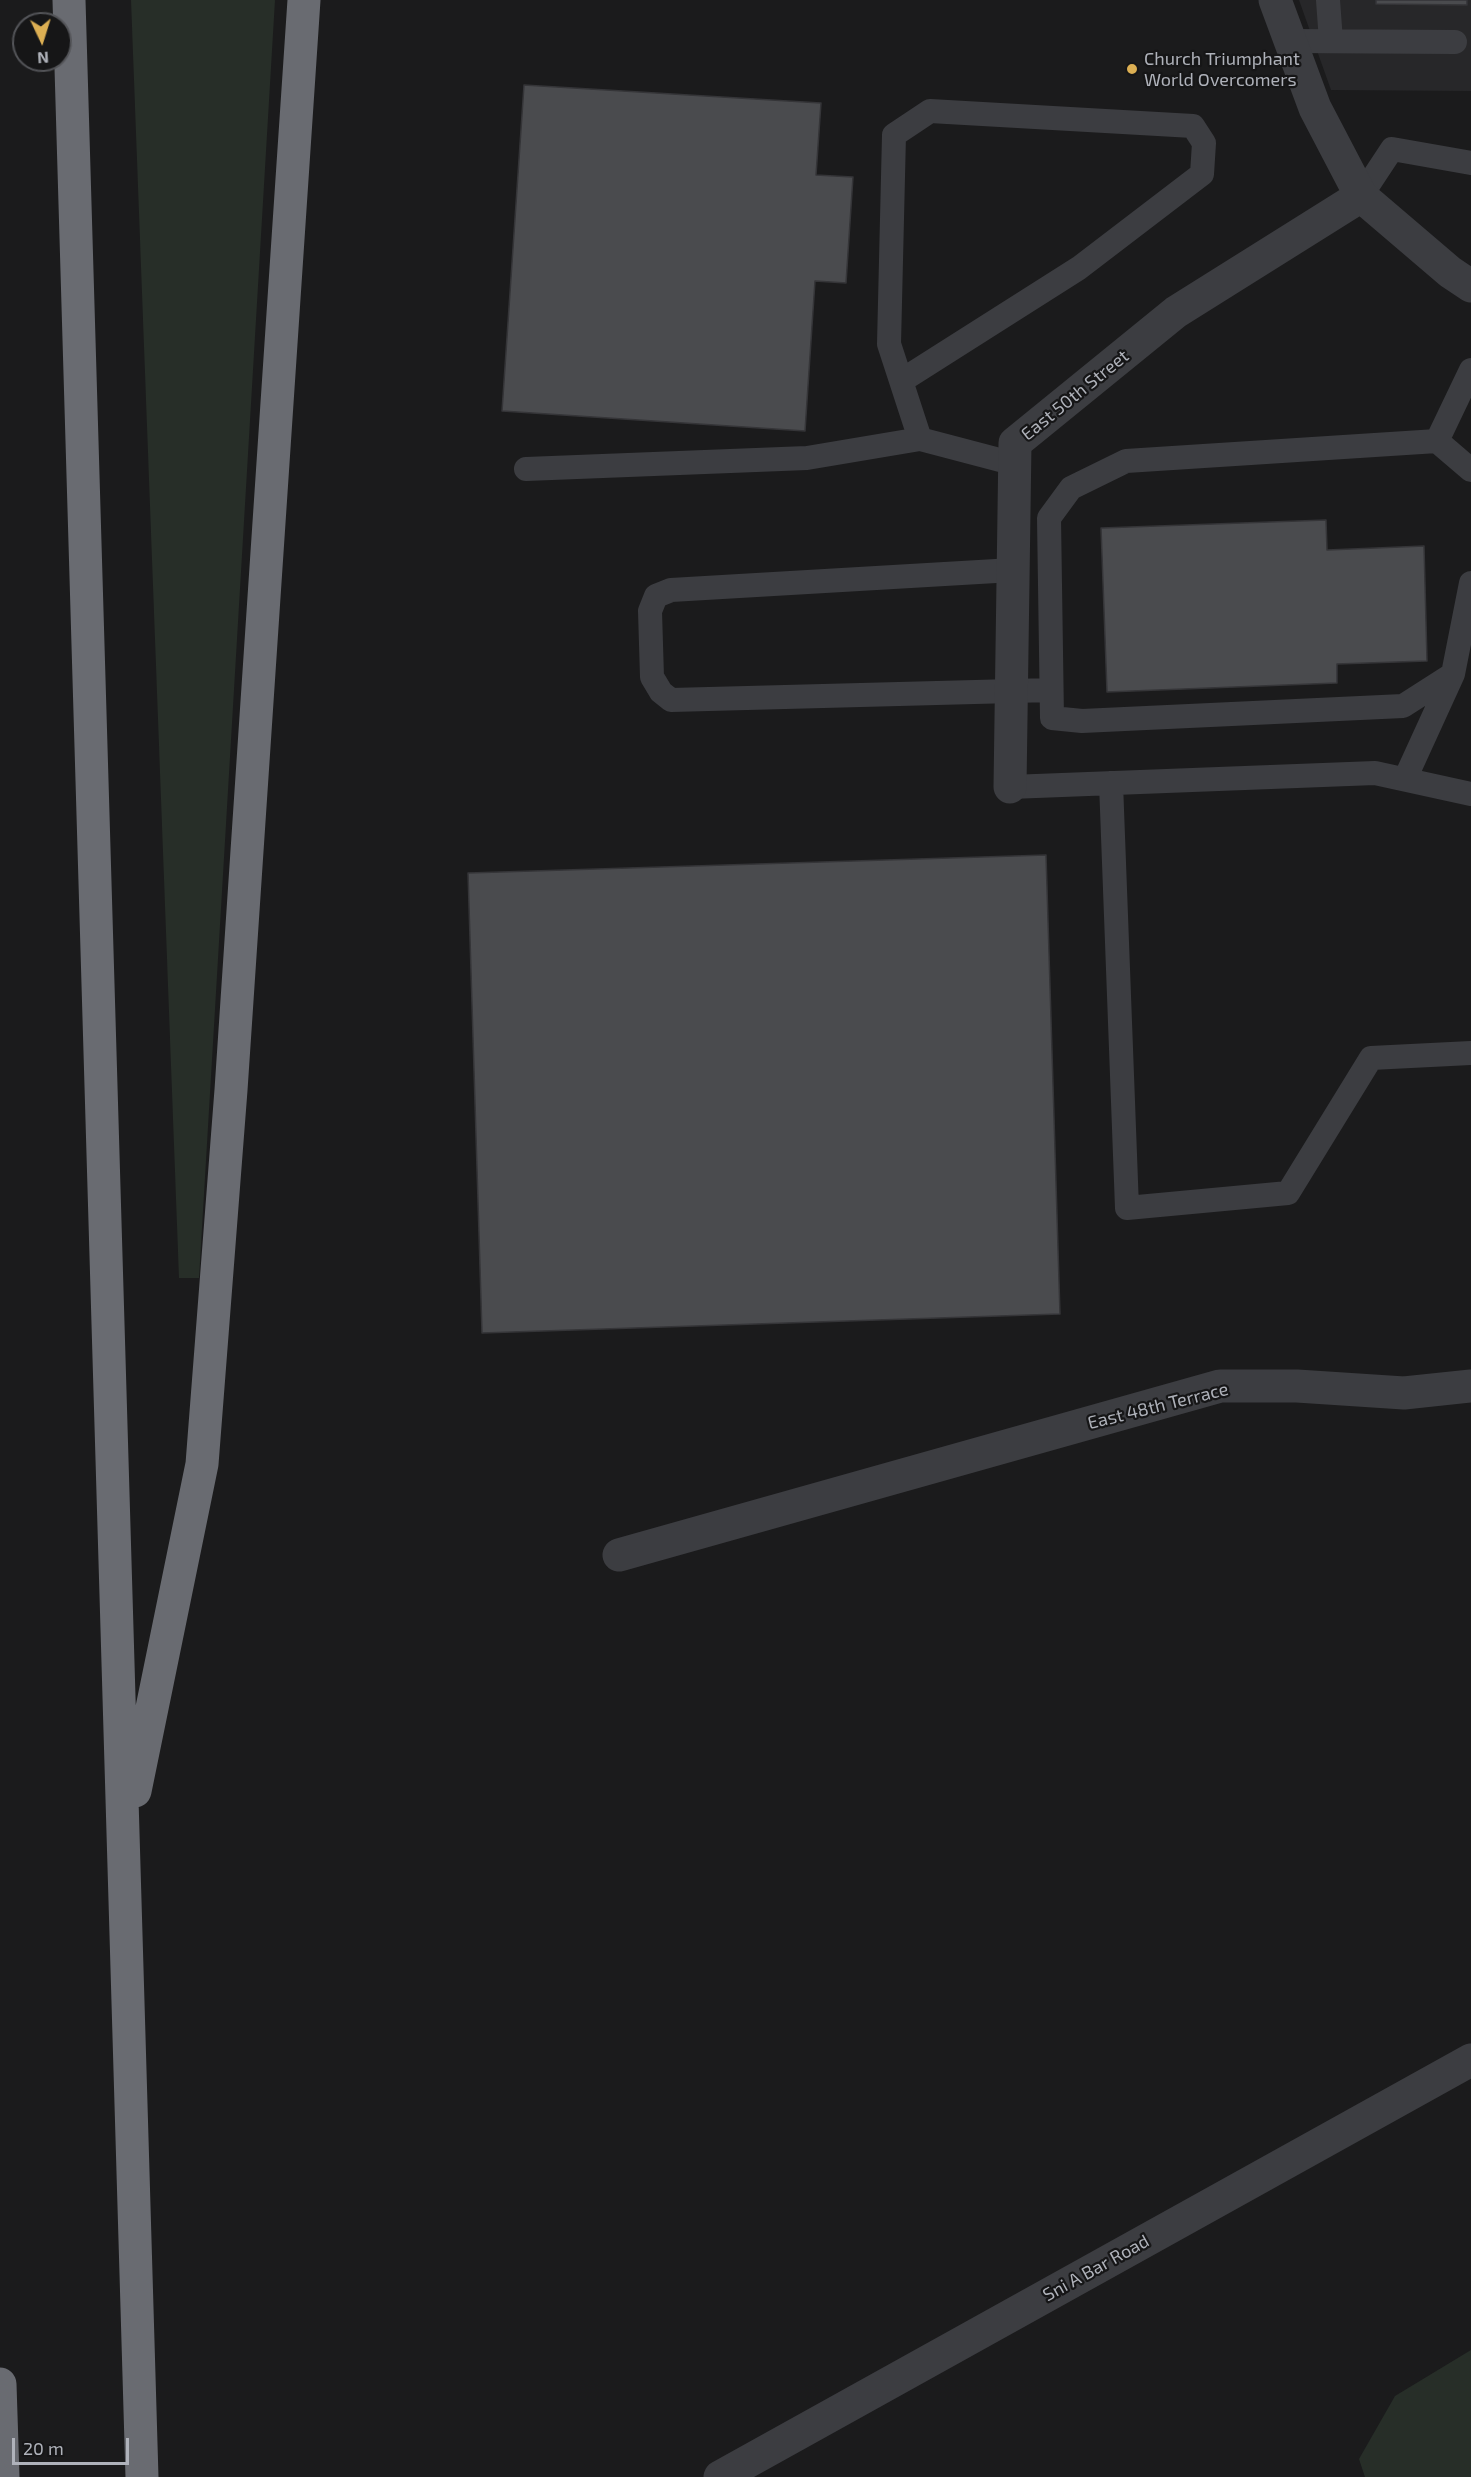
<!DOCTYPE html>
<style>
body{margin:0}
#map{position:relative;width:1471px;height:2477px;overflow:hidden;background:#1b1b1c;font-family:"Exo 2",sans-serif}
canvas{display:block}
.north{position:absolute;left:12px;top:12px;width:60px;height:60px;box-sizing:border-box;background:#161617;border:2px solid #535458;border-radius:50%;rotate:176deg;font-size:16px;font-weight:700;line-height:24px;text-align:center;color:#afb2ba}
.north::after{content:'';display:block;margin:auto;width:21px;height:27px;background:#dcaf53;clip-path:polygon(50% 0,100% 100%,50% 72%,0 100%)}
.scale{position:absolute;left:12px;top:2438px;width:117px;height:27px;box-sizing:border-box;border:3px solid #afb2ba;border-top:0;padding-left:8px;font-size:18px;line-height:21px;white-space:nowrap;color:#afb2ba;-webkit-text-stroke:4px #161617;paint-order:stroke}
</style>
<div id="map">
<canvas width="1471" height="2477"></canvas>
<div class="north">N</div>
<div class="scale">20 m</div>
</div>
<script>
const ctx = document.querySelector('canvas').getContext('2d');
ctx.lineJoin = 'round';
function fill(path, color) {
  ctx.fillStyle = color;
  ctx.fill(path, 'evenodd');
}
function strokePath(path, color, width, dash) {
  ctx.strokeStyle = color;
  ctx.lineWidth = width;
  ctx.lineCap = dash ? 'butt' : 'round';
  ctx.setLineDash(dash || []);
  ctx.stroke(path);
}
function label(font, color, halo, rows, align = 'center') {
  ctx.font = font + ' "Exo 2",sans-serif';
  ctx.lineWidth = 4.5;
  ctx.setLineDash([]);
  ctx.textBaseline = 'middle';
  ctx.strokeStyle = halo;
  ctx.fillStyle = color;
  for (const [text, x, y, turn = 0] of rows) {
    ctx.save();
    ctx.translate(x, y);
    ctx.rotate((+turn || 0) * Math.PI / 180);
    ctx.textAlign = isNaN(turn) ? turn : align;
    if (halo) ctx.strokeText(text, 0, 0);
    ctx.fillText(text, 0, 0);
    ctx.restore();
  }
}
const built = new Path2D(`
 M 1299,0 L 1471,0 L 1471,91 L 1331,90 Z`);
const green = new Path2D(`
 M 131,0 L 275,0 L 199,1278 L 179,1278 Z
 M 1471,2350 L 1471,2477 L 1365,2477 L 1359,2459 L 1395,2396 Z`);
const building = new Path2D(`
 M 1376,0 L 1467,0 L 1467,5 L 1376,4 Z
 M 524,85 L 821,103 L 816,175 L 853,177 L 846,283 L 815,281 L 805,431 L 502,411 Z
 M 1326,520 L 1327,550 L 1424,546 L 1427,661 L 1337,664 L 1337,683 L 1107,692 L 1101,528 Z
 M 1046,855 L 1060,1314 L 482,1333 L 468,873 Z`);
const service = new Path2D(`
 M 1328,0 L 1331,41
 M 1290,41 L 1455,42
 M 1361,196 L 1392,149 L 1471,163
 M 1471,370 L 1437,441 L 1471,470
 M 901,381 L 1079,268 L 1202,174 L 1204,143 L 1193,126 L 930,111 L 894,135 L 889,344 L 920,439
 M 1437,441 L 1126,461 L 1071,488 L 1049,518 L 1052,718 L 1082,721 L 1403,706 L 1453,674
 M 526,469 L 807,458 L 920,439 L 1015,464
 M 1013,570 L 671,590 L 656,596 L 650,611 L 652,677 L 661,692 L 671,700 L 1051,690
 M 1405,779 L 1453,674 L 1471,583
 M 1111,783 L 1127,1208 L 1288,1193 L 1371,1058 L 1471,1053
 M 1010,787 L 1375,773 L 1471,794`);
const minor = new Path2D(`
 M 1275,0 L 1315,108 L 1361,196 L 1450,272 L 1471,286
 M 1010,787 L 1015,443 L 1176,312 L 1361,196
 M 619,1555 L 1220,1386 L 1297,1386 L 1404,1393 L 1471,1386`);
const tertiary = new Path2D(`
 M 720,2477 L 1471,2060`);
const motorway = new Path2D(`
 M 69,0 L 142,2477
 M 135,1791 L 202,1464 L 231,1090 L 304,0
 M 0,2384 L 3,2477`);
const markers = [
 [1132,69,6,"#dcaf53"]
];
const poiNames = [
 ["Church Triumphant",1144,59],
 ["World Overcomers",1144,80]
];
const streetNames = [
 ["East 50th Street",1075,395,-39],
 ["East 48th Terrace",1158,1406,-14],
 ["Sni A Bar Road",1096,2268,-29]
];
fill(built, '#272729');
fill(green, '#272e28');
fill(building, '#4a4b4e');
strokePath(building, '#353538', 1.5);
strokePath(service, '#3c3d41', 24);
strokePath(minor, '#3c3d41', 33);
strokePath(tertiary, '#3c3d41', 33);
strokePath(motorway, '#696b71', 33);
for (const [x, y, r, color] of markers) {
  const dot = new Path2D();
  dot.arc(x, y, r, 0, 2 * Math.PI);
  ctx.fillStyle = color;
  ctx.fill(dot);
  strokePath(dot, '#161617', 2);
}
label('18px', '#afb2ba', '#161617', poiNames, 'left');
label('18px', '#afb2ba', '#161617', streetNames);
</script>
